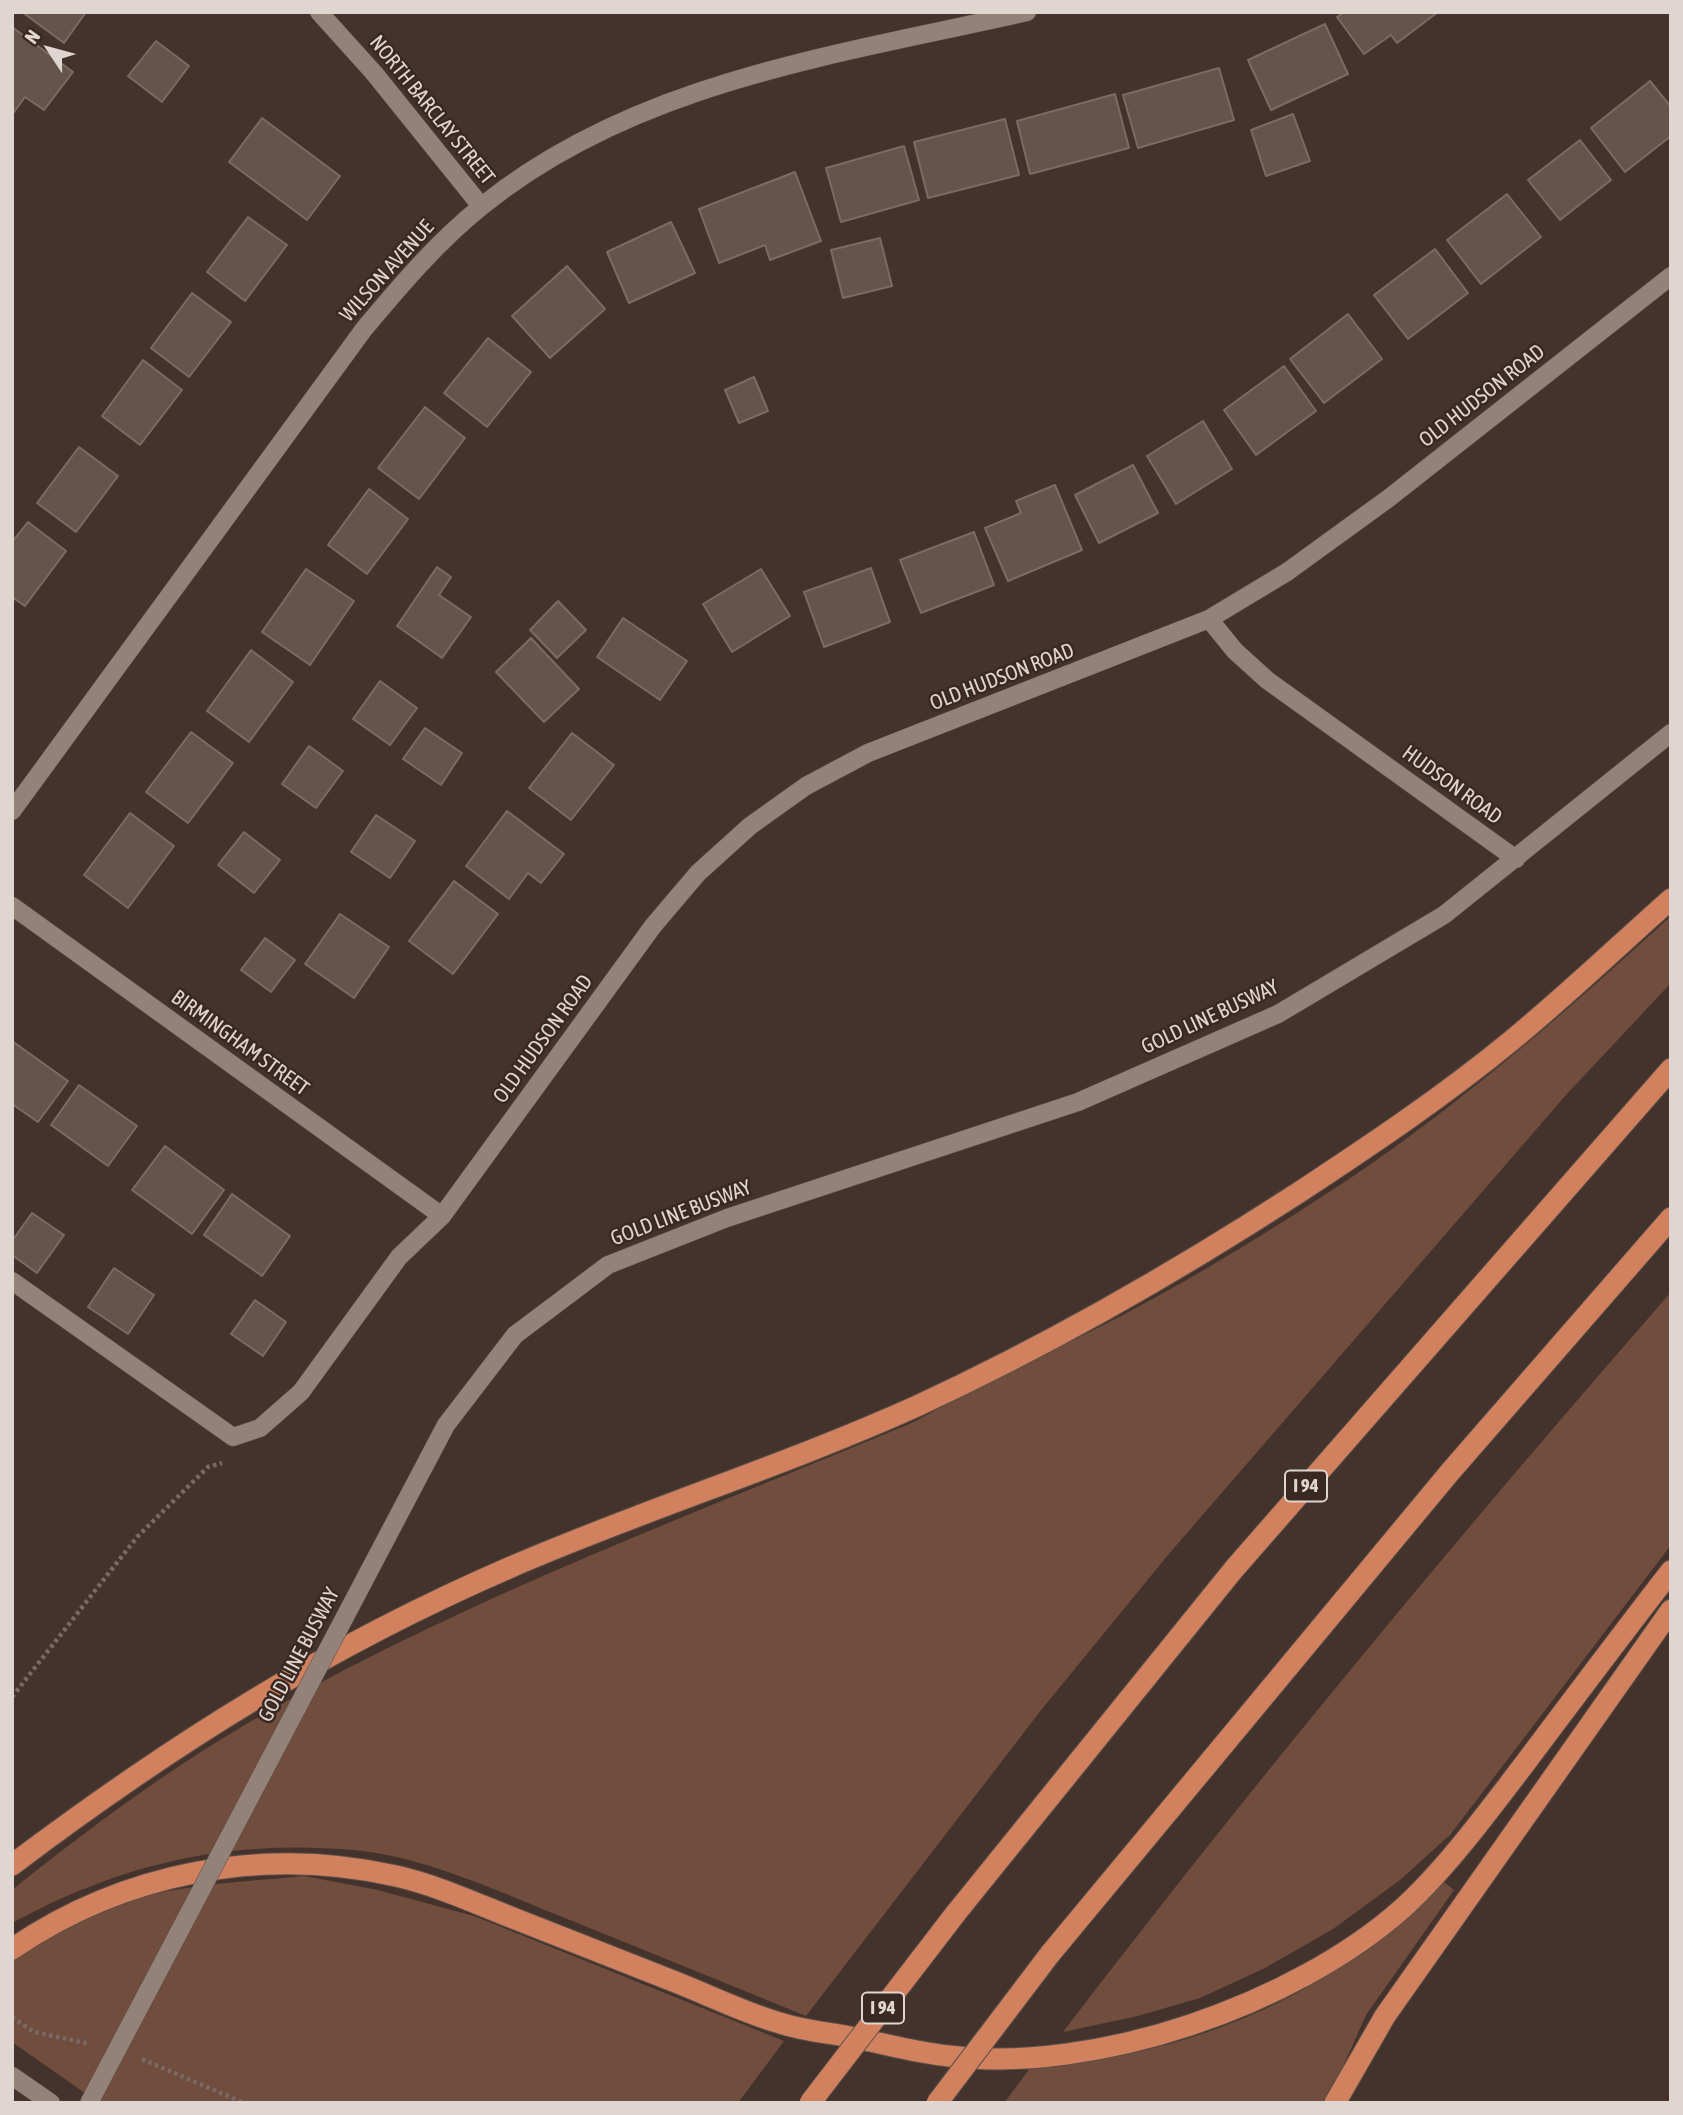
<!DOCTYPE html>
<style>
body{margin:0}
#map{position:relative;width:1683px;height:2115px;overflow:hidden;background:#43332c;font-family:"Asap Condensed",sans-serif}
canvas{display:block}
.frame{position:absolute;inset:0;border:14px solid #e0d6d1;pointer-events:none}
.north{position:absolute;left:14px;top:14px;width:70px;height:70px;-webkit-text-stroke:5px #392922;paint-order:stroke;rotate:306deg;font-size:19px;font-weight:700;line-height:28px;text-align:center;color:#e0d6d1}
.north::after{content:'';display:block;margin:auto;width:24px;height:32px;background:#e0d6d1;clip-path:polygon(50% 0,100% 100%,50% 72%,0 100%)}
</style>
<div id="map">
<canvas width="1683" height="2115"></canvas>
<div class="frame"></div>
<div class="north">N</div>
</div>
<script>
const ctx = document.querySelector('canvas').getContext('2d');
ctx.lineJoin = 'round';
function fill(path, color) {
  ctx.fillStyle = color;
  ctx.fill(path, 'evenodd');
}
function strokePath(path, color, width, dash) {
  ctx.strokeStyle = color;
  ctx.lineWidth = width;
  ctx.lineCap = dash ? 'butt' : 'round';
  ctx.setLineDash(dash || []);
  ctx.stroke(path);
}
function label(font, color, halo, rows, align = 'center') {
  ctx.font = font + ' "Asap Condensed",sans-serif';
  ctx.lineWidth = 5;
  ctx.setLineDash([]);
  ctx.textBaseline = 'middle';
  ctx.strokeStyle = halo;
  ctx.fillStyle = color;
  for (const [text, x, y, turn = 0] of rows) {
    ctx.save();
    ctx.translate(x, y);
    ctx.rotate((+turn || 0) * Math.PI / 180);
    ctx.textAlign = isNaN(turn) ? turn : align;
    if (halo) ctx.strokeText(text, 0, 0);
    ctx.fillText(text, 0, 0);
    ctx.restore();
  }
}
const green = new Path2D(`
 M 1671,916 L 1671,983 L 1566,1095 L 1168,1555 L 1042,1709 L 806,2016 C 723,1982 639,1948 555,1914 C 493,1889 421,1856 354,1850 C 229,1839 122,1863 12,1923 L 12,1890 C 93,1825 177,1763 267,1712 C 473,1595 697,1513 914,1422 C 982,1384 1052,1352 1121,1316 C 1199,1275 1278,1226 1352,1177 C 1466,1100 1569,1009 1671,916 Z
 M 1671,1292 L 1671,1545 L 1450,1835 L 1400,1880 L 1333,1929 L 1265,1968 L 1200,1998 L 1138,2016 L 1063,2032 C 1258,1777 1460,1534 1671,1292 Z
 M 304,1876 L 378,1890 L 474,1916 L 784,2041 L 738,2103 L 99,2103 L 12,2042 L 12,1961 C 41,1942 69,1922 101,1910 C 165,1884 236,1883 304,1876 Z
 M 1444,1882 L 1454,1890 L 1366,2015 L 1342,2069 L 1332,2103 L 1004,2103 L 1031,2067 C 1135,2060 1243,2030 1332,1972 C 1372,1945 1408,1914 1444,1882 Z`);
const building = new Path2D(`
 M 22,12 L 86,12 L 64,43 Z
 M 1344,12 L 1438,12 L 1397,43 L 1391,35 L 1364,54 L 1337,17 Z
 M 1325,24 L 1348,74 L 1271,110 L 1248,60 Z
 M 12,27 L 73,72 L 44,110 L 25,97 L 12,115 Z
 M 156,41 L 189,66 L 162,102 L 128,76 Z
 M 1219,68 L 1234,120 L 1138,148 L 1123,95 Z
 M 1650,81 L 1671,107 L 1671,136 L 1625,172 L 1591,128 Z
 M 1115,94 L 1129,148 L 1030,174 L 1017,121 Z
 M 1293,114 L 1310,161 L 1266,176 L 1251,130 Z
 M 262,118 L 340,176 L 307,220 L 229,162 Z
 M 1005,119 L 1019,175 L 928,198 L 914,142 Z
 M 1580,140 L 1611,180 L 1560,220 L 1528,180 Z
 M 904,146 L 919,200 L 841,222 L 826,168 Z
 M 795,172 L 821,241 L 770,260 L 765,245 L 719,263 L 699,209 Z
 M 1507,194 L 1541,237 L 1481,284 L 1447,240 Z
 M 248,217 L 287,245 L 245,301 L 207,272 Z
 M 671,222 L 695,273 L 629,303 L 607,252 Z
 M 880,238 L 892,286 L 843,298 L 831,250 Z
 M 1435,249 L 1468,293 L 1408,339 L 1374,295 Z
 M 567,266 L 605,309 L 550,358 L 512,316 Z
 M 192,293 L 231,322 L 189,377 L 151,348 Z
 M 1348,314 L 1382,359 L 1324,403 L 1290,359 Z
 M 488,338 L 531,372 L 487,427 L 444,393 Z
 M 143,360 L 182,390 L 140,445 L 102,416 Z
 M 1284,366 L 1316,411 L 1256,455 L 1224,410 Z
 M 754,377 L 768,411 L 739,423 L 725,390 Z
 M 425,407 L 465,438 L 419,499 L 378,468 Z
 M 1203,421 L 1232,469 L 1176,504 L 1147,456 Z
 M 79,447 L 118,476 L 76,532 L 37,503 Z
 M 1133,465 L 1158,513 L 1099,543 L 1075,495 Z
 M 1055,485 L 1082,550 L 1008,581 L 985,528 L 1021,513 L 1016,501 Z
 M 369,489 L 408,519 L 367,574 L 328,545 Z
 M 28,522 L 66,551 L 25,606 L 12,597 L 12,542 Z
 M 974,532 L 994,585 L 921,613 L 900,560 Z
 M 437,567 L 451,577 L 439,595 L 471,617 L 442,658 L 397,626 Z
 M 871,568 L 890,622 L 824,647 L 804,592 Z
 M 306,569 L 354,601 L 310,665 L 262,632 Z
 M 761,569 L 790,616 L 732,652 L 703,604 Z
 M 558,601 L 586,630 L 557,658 L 530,630 Z
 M 623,618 L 687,661 L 660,700 L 597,657 Z
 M 531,638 L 579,689 L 544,722 L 496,672 Z
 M 251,650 L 293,682 L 249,742 L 207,711 Z
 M 380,681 L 417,708 L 390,745 L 353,719 Z
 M 425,728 L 462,753 L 441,785 L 403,759 Z
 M 191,732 L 233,763 L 188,823 L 146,792 Z
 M 572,733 L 614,765 L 571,820 L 529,788 Z
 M 309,746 L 343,771 L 316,808 L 282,784 Z
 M 507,811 L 564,854 L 541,883 L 528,873 L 509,899 L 466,866 Z
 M 130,813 L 174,846 L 128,908 L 84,875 Z
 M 376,815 L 415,841 L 390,878 L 351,852 Z
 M 244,832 L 280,860 L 254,893 L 218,865 Z
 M 454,881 L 498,914 L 453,974 L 409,941 Z
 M 340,914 L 389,947 L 354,998 L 305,964 Z
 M 265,938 L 295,960 L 271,992 L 241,970 Z
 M 12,1041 L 68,1081 L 38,1122 L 12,1104 Z
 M 79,1085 L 137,1126 L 108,1166 L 51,1125 Z
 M 165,1146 L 224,1190 L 192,1234 L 132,1190 Z
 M 232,1194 L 290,1236 L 262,1276 L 204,1235 Z
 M 32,1213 L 64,1235 L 37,1273 L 12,1255 L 12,1241 Z
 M 114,1268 L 154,1295 L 128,1334 L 88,1307 Z
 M 255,1300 L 286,1322 L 263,1356 L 231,1334 Z`);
const path = new Path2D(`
 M 12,1697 L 137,1537 L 208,1467 L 222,1463
 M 12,2017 L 34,2032 L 90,2044
 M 142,2059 L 244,2103`);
const minor = new Path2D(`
 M 319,12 L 374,73 L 481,206
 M 1209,619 L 1235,651 L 1267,680 L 1516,859
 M 12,811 L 364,329 C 401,285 437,242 482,206 C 636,81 839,55 1027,12
 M 12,906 L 442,1216
 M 12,1281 L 233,1437 L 260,1428 L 301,1392 L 399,1257 L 442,1216 L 653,926 L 698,873 L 750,826 L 806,786 L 868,753 L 1209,619 L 1287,572 L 1389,498 L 1671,276
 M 387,1537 L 446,1425 L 515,1335 L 608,1265 L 727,1218 L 1078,1102 L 1278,1014 L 1444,915 L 1671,733
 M 12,2076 L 51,2103`);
const highway = new Path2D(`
 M 12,1865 C 171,1745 328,1646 511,1567 C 645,1509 784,1466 917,1406 C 1049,1345 1176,1272 1298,1193 C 1371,1145 1444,1096 1511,1041 C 1566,996 1618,946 1671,899
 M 956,1913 L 1234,1569 L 1671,1069
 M 12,1949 C 125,1872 263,1846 396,1876 C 436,1885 475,1903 513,1918 C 566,1939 620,1960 673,1981 C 709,1995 744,2013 780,2023 C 804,2031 831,2033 855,2038 C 886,2044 918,2053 949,2056 C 1095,2074 1294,2005 1403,1908 C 1446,1869 1490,1809 1526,1762 C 1574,1698 1622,1634 1671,1571
 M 1050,1954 L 1450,1472 L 1671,1218
 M 1335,2103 L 1385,2016 L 1671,1610`);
const minorBridge = new Path2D(`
 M 89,2103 L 387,1537`);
const highwayBridge = new Path2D(`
 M 810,2103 L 956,1913
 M 937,2103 L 1050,1954`);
const shields = [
 [1306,1486,42],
 [883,2008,42]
];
const shieldNames = [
 ["I 94",1306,1486],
 ["I 94",883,2008]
];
const streetNames = [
 ["NORTH BARCLAY STREET",432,110,51],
 ["WILSON AVENUE",387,271,-48],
 ["OLD HUDSON ROAD",1482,396,-38],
 ["OLD HUDSON ROAD",1002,677,-21],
 ["HUDSON ROAD",1452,785,36],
 ["GOLD LINE BUSWAY",1210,1017,-25],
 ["OLD HUDSON ROAD",543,1039,-54],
 ["BIRMINGHAM STREET",240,1043,36],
 ["GOLD LINE BUSWAY",681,1213,-21],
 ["GOLD LINE BUSWAY",299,1655,-62]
];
fill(green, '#704d3d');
fill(building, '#65534c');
strokePath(building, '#7d6a62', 2);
strokePath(minor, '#5c4f49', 19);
strokePath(highway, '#5c4f49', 23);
strokePath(path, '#796b64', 4.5, [3.5, 3.5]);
strokePath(minor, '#948279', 18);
strokePath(highway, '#d1815d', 21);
strokePath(minorBridge, '#5c4f49', 19, []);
strokePath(highwayBridge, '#5c4f49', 23, []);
strokePath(minorBridge, '#948279', 18);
strokePath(highwayBridge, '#d1815d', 21);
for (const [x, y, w] of shields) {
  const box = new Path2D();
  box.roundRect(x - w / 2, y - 15.5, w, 31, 5);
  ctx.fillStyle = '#392922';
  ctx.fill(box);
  strokePath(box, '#e0d6d1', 2);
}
label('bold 19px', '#e0d6d1', null, shieldNames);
label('21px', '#e0d6d1', '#392922', streetNames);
</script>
